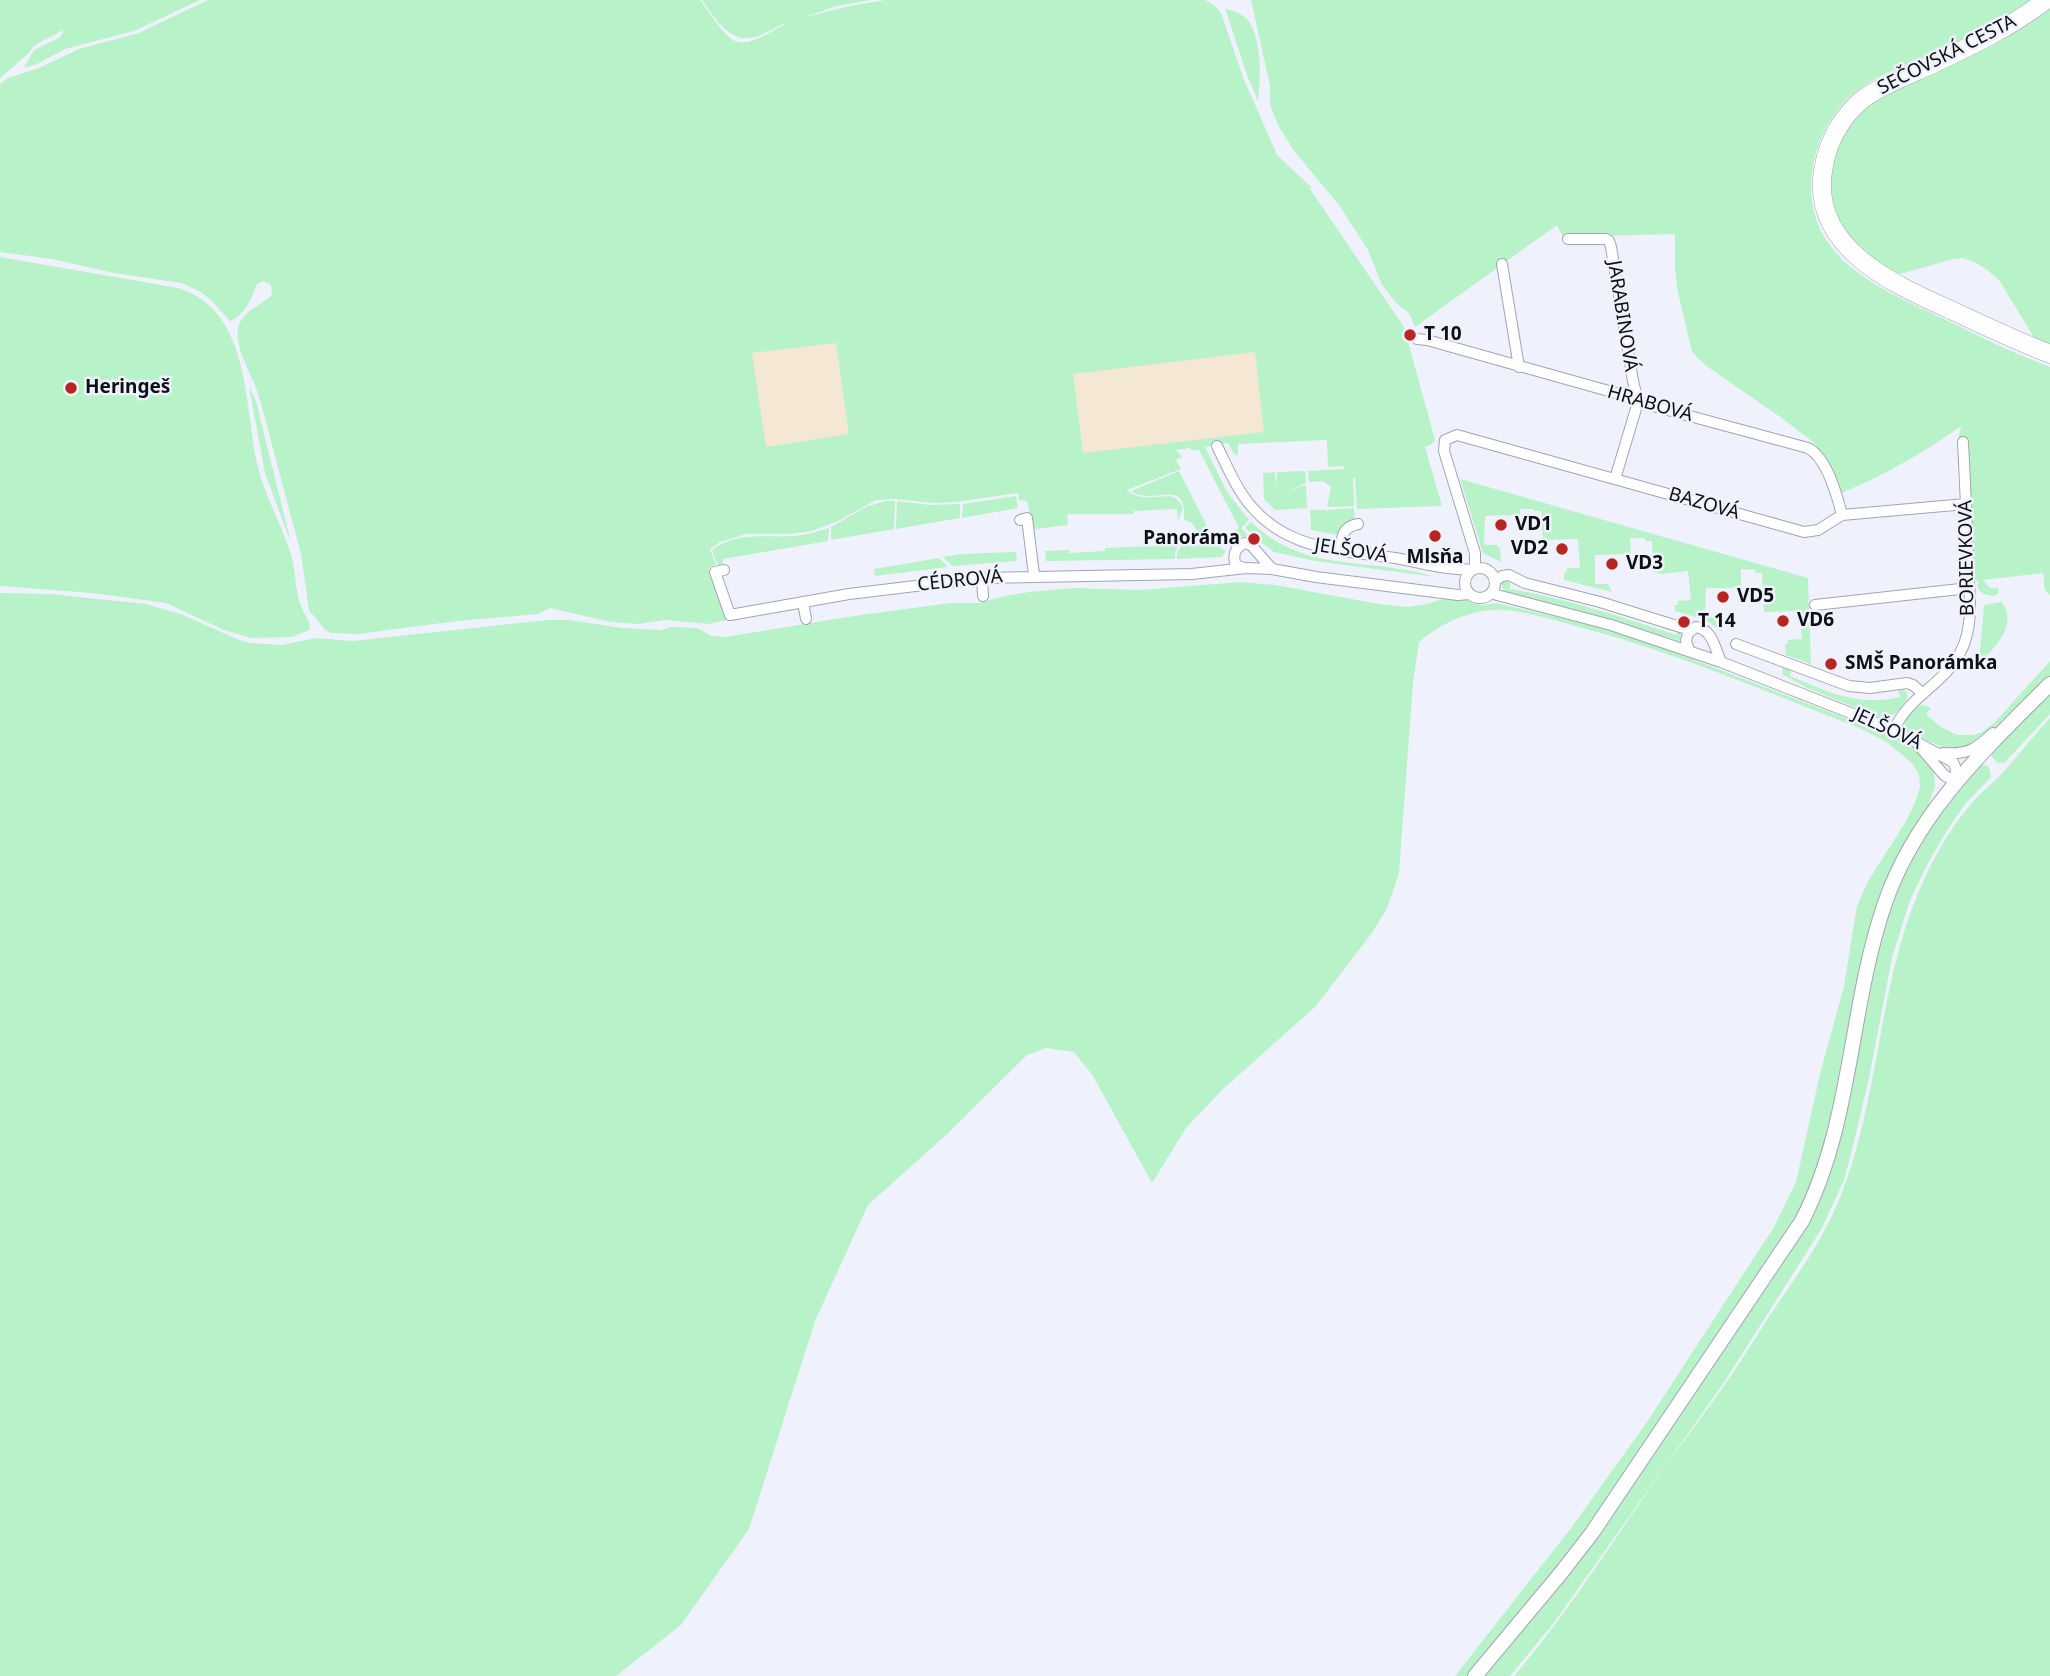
<!DOCTYPE html>
<meta charset="utf-8">
<style>
body{margin:0}
canvas{display:block;background:#eff2fd}
</style>
<canvas width="2050" height="1676"></canvas>
<script>
const ctx = document.querySelector('canvas').getContext('2d');
ctx.lineJoin = 'round';
function fill(path, color) {
  ctx.fillStyle = color;
  ctx.fill(path, 'evenodd');
}
function strokePath(path, color, width, dash) {
  ctx.strokeStyle = color;
  ctx.lineWidth = width;
  ctx.lineCap = dash ? 'butt' : 'round';
  ctx.setLineDash(dash || []);
  ctx.stroke(path);
}
function label(font, color, halo, rows, align = 'center') {
  ctx.font = font + ' "Noto Sans",sans-serif';
  ctx.lineWidth = 5;
  ctx.setLineDash([]);
  ctx.textBaseline = 'middle';
  ctx.strokeStyle = halo;
  ctx.fillStyle = color;
  for (const [text, x, y, turn = 0] of rows) {
    ctx.save();
    ctx.translate(x, y);
    ctx.rotate((+turn || 0) * Math.PI / 180);
    ctx.textAlign = isNaN(turn) ? turn : align;
    if (halo) ctx.strokeText(text, 0, 0);
    ctx.fillText(text, 0, 0);
    ctx.restore();
  }
}
const industrial = new Path2D(`
 M 836,343 L 850,435 L 765,447 L 751,353 Z
 M 1255,351 L 1265,432 L 1083,454 L 1073,373 Z`);
const green = new Path2D(`
 M 0,0 L 200,0 L 134,31 L 65,49 L 37,64 L 24,68 L 34,50 L 59,38 L 63,33 L 62,30 C 52,39 35,40 29,53 L 0,78 Z
 M 208,0 L 700,0 C 736,49 732,54 787,23 C 776,26 766,34 755,37 C 729,44 715,18 702,0 L 871,0 L 837,6 L 805,17 L 850,6 L 885,0 L 1205,0 L 1215,6 L 1221,13 L 1243,77 L 1277,155 L 1312,188 L 1310,189 L 1404,327 L 1435,440 L 1432,444 L 1425,447 L 1442,506 L 1357,509 L 1355,478 L 1353,478 L 1354,506 L 1327,507 L 1331,487 L 1323,481 L 1309,482 L 1308,471 L 1344,469 L 1343,466 L 1328,467 L 1327,441 L 1325,440 L 1238,444 L 1238,455 L 1234,454 L 1228,443 L 1205,447 L 1227,492 L 1249,520 L 1241,528 L 1249,536 L 1236,538 L 1233,532 L 1239,528 L 1199,450 L 1191,450 L 1190,448 L 1176,450 L 1182,457 L 1176,460 L 1181,469 L 1127,490 C 1150,509 1173,483 1183,508 L 1178,521 L 1177,509 L 1134,511 L 1134,514 L 1069,514 L 1067,515 L 1068,525 L 1036,529 L 1033,527 L 1027,501 L 1019,500 L 1018,493 L 955,502 L 935,503 L 895,499 L 876,500 L 838,521 L 812,531 L 789,534 L 746,534 L 720,542 L 710,549 L 716,565 L 708,568 L 727,620 L 709,624 L 665,620 L 639,624 L 610,622 L 550,608 L 538,614 L 457,621 L 358,634 L 331,633 L 325,630 L 309,610 L 301,554 L 263,411 C 261,403 258,394 255,385 C 248,369 229,335 242,319 C 249,309 262,304 272,295 L 271,285 L 263,281 L 257,284 C 251,298 246,315 230,321 L 209,298 L 199,291 L 181,283 L 114,273 L 52,259 L 0,252 L 0,84 L 8,78 L 39,68 L 79,49 L 139,33 ZM 836,343 L 849,434 L 766,447 L 752,353 ZM 1255,352 L 1264,432 L 1083,453 L 1073,374 Z
 M 1251,0 L 2032,0 C 2010,15 1987,29 1964,41 C 1930,57 1881,70 1853,94 C 1830,114 1816,142 1812,172 C 1802,261 1883,289 1948,321 C 1981,337 2015,354 2050,367 L 2050,595 L 2045,590 L 2043,573 L 1983,580 L 1990,588 L 1998,588 L 1999,593 L 1994,596 C 1986,595 1979,594 1977,585 L 1979,581 L 1973,581 L 1968,441 L 1958,441 L 1961,426 C 1922,454 1883,476 1839,494 L 1820,451 L 1813,442 L 1783,419 L 1705,365 L 1692,352 L 1678,292 L 1675,269 L 1675,234 L 1563,237 L 1557,225 L 1415,327 L 1409,313 L 1397,304 L 1382,285 L 1368,250 L 1339,205 L 1295,152 L 1279,127 L 1270,105 L 1270,86 Z
 M 2050,7 L 2050,345 L 2035,339 L 1999,280 L 1986,269 L 1974,262 L 1963,258 L 1953,259 L 1900,274 C 1877,269 1847,240 1838,218 C 1830,198 1828,176 1835,156 C 1851,108 1881,96 1924,77 C 1945,68 1966,58 1987,48 C 2009,36 2030,22 2050,7 Z
 M 1225,8 C 1232,11 1240,13 1246,18 C 1262,33 1261,81 1258,101 L 1247,75 Z
 M 0,257 L 178,288 C 250,310 244,402 257,463 C 264,496 283,526 292,558 C 295,571 295,583 298,596 C 300,607 306,615 310,625 L 309,630 L 292,637 L 251,638 L 224,630 L 166,603 L 92,593 L 0,586 Z
 M 249,386 L 256,401 L 291,543 L 265,473 Z
 M 1179,471 L 1215,542 L 1198,542 C 1197,530 1196,523 1184,520 C 1187,475 1154,507 1131,491 Z
 M 1305,471 L 1306,483 L 1289,491 L 1306,485 L 1307,508 L 1275,510 L 1264,499 L 1263,473 L 1275,472 L 1276,487 L 1277,472 Z
 M 1460,479 L 1808,578 L 1811,664 L 1786,655 L 1785,644 L 1788,644 L 1788,640 L 1802,639 L 1799,611 L 1764,612 L 1762,573 L 1756,573 L 1755,570 L 1741,569 L 1741,586 L 1732,588 L 1706,588 L 1705,617 L 1714,617 L 1720,620 L 1722,632 L 1706,620 L 1675,611 L 1675,605 L 1678,605 L 1678,601 L 1691,600 L 1688,571 L 1662,574 L 1653,572 L 1652,541 L 1645,541 L 1645,538 L 1630,538 L 1631,554 L 1595,555 L 1595,584 L 1608,584 L 1612,592 L 1564,580 L 1564,574 L 1567,571 L 1567,568 L 1580,568 L 1578,539 L 1543,540 L 1541,511 L 1534,511 L 1534,509 L 1520,509 L 1520,514 L 1506,516 L 1506,515 L 1485,516 L 1484,545 L 1497,545 L 1500,549 L 1501,562 L 1483,553 Z
 M 1016,496 L 1018,508 L 962,518 L 963,504 Z
 M 885,501 L 895,501 L 894,529 L 831,540 L 831,527 L 866,507 Z
 M 897,501 L 930,505 L 960,504 L 960,518 L 896,529 Z
 M 1354,508 L 1355,520 L 1344,525 L 1339,519 L 1343,526 L 1338,535 L 1311,530 L 1310,510 L 1326,510 L 1328,514 L 1327,510 Z
 M 1251,522 C 1306,575 1369,556 1435,577 L 1315,561 L 1274,552 L 1254,537 L 1245,527 Z
 M 829,528 L 828,541 L 723,559 L 723,566 L 718,566 L 712,550 C 736,531 768,538 795,536 C 807,535 818,531 829,528 Z
 M 1179,545 L 1175,552 L 1175,559 L 1046,561 L 1045,551 L 1069,550 L 1069,553 L 1105,551 L 1105,548 Z
 M 1182,545 L 1217,545 L 1226,551 L 1222,557 L 1177,559 L 1177,552 Z
 M 1016,552 L 1017,561 L 952,566 L 943,557 L 960,554 Z
 M 939,558 L 948,567 L 875,576 L 874,569 Z
 M 1511,578 L 1510,589 C 1562,597 1625,618 1677,635 L 1677,629 L 1681,632 L 1680,641 L 1583,611 L 1511,595 L 1503,589 L 1501,583 L 1502,580 Z
 M 1240,582 L 1275,585 L 1379,604 L 1408,607 L 1427,604 L 1446,598 L 1466,599 L 1476,604 L 1483,605 L 1497,603 L 1594,626 L 1648,642 L 1884,733 L 1900,740 L 1924,756 L 1934,771 L 1935,786 L 1926,812 L 1898,859 L 1826,1149 L 1797,1218 L 1578,1544 L 1469,1676 L 1455,1676 L 1571,1528 L 1645,1425 L 1774,1227 L 1796,1182 L 1820,1074 L 1844,986 L 1857,906 L 1868,881 L 1905,823 L 1915,803 L 1920,787 L 1919,775 L 1912,763 L 1888,743 L 1864,730 C 1770,693 1677,653 1579,627 C 1553,620 1517,608 1490,610 C 1463,613 1439,625 1419,642 L 1413,683 L 1399,873 L 1387,908 L 1372,933 L 1315,1007 L 1223,1089 L 1186,1128 L 1152,1183 L 1093,1076 L 1074,1052 L 1046,1048 L 1027,1055 L 946,1135 L 868,1205 L 815,1321 L 749,1529 L 681,1625 L 616,1676 L 0,1676 L 0,593 L 51,594 L 145,604 L 181,614 L 239,640 L 250,643 L 282,645 L 316,638 L 353,641 L 547,620 L 569,620 L 622,628 L 661,630 L 671,627 L 697,628 L 712,636 L 725,637 L 854,616 L 950,603 L 979,603 L 1005,596 L 1029,592 L 1074,588 L 1141,590 Z
 M 2002,602 C 2020,627 1990,652 1974,669 L 1974,663 L 1980,652 L 1984,605 Z
 M 2050,661 L 2050,677 L 1975,745 L 1949,750 L 1910,733 L 1905,725 C 1905,715 1913,707 1923,705 L 1931,708 L 1926,714 L 1941,727 L 1957,735 L 1974,735 L 1982,732 L 1994,723 Z
 M 1783,666 L 1792,669 L 1790,676 C 1828,692 1858,707 1900,697 L 1898,689 L 1906,691 L 1908,697 C 1902,707 1894,719 1882,718 L 1805,687 L 1782,674 Z
 M 2050,692 L 2050,714 L 2005,762 L 1998,763 L 1992,757 L 1992,753 Z
 M 2050,718 L 2050,1676 L 1514,1676 C 1572,1608 1619,1531 1671,1458 C 1688,1435 1705,1413 1721,1390 C 1738,1366 1754,1340 1770,1315 C 1795,1279 1822,1241 1839,1200 C 1880,1101 1877,989 1919,891 C 1931,862 1947,833 1967,809 C 1978,794 1994,783 2006,769 C 2021,752 2035,734 2050,718 Z
 M 1983,764 L 1989,767 L 1991,777 L 1965,804 L 1948,829 L 1928,863 L 1910,900 L 1892,958 L 1869,1078 L 1851,1154 L 1844,1180 L 1822,1228 L 1723,1384 L 1553,1624 L 1510,1676 L 1481,1676 L 1806,1223 L 1890,902 L 1931,821 L 1979,765 Z`);
const minor = new Path2D(`
 M 1568,239 L 1606,239 L 1609,241 L 1611,247 L 1633,381 L 1638,402 L 1615,479
 M 1502,264 L 1519,367
 M 1417,339 L 1427,340 L 1623,395 L 1638,402 L 1808,448 C 1827,458 1837,495 1842,515
 M 1217,446 C 1225,462 1232,479 1242,494 C 1278,549 1336,550 1395,558 C 1420,562 1451,572 1475,569 L 1475,553 L 1444,451 L 1445,440 L 1457,435 L 1804,532 L 1818,530 L 1842,515 L 1966,504
 M 1020,520 L 1027,518 L 1034,575
 M 1340,550 C 1342,537 1342,527 1358,524
 M1465 583a15 15 0 1 1 30 0a15 15 0 1 1-30 0Z
 M 1244,568 L 1236,565 C 1232,556 1235,547 1245,543 L 1251,545 L 1272,569
 M 724,570 L 715,572 L 730,615 L 849,594 L 982,578 L 1192,574 L 1246,568 L 1272,569 L 1316,577 L 1458,595 L 1469,594
 M 982,578 L 983,596
 M 1495,581 L 1502,576 L 1509,575 L 1525,583 L 1600,602 L 1690,630
 M 1492,592 L 1497,595 L 1611,625 L 1721,662 L 1894,730 L 1953,762 L 1956,769 L 1955,782 L 1944,775 L 1915,741
 M 803,602 L 806,619
 M 1815,605 L 1969,588
 M 1736,644 L 1849,686 L 1870,688 L 1907,683 L 1913,685 L 1923,694
 M 1689,650 L 1686,641 L 1688,633 L 1696,627 C 1712,629 1715,648 1721,662
 M 1894,730 C 1908,697 1944,684 1960,653 C 1975,626 1969,591 1968,562 C 1967,522 1965,482 1963,442
 M 1943,753 C 1968,755 1976,749 1993,733`);
const tertiary = new Path2D(`
 M 1475,1676 L 1561,1573 L 1592,1533 L 1802,1221 C 1853,1121 1849,1007 1885,903 C 1916,813 1985,749 2050,684`);
const primary = new Path2D(`
 M 2046,0 C 2011,27 1971,46 1931,65 C 1909,75 1884,84 1864,98 C 1843,115 1829,139 1824,165 C 1807,247 1893,284 1953,311 C 1985,326 2017,341 2050,354`);
const markers = [
 [1410,335,7,"#b62724"],
 [71,388,7,"#b62724"],
 [1501,525,7,"#b62724"],
 [1435,536,7,"#b62724"],
 [1254,539,7,"#b62724"],
 [1562,549,7,"#b62724"],
 [1612,564,7,"#b62724"],
 [1723,597,7,"#b62724"],
 [1783,621,7,"#b62724"],
 [1684,622,7,"#b62724"],
 [1831,664,7,"#b62724"]
];
const streetNames = [
 ["SEČOVSKÁ CESTA",1947,55,-27],
 ["JARABINOVÁ",1622,316,81],
 ["HRABOVÁ",1650,404,16],
 ["BAZOVÁ",1704,504,16],
 ["JELŠOVÁ",1351,551,9],
 ["BORIEVKOVÁ",1967,558,-91],
 ["CÉDROVÁ",960,581,-6],
 ["JELŠOVÁ",1887,729,25]
];
const poiNames = [
 ["T 10",1424,335],
 ["Heringeš",85,388],
 ["VD1",1515,525],
 ["Panoráma",1240,539,"right"],
 ["VD2",1548,549,"right"],
 ["Mlsňa",1435,558,"center"],
 ["VD3",1626,564],
 ["VD5",1737,597],
 ["VD6",1797,621],
 ["T 14",1698,622],
 ["SMŠ Panorámka",1845,664]
];
fill(industrial, '#f4e7d3');
fill(green, '#b8f2c8');
strokePath(minor, '#a2a5af', 12);
strokePath(tertiary, '#a2a5af', 16);
strokePath(primary, '#a2a5af', 19);
strokePath(minor, '#fff', 10);
strokePath(tertiary, '#fff', 14);
strokePath(primary, '#fff', 18);
for (const [x, y, r, color] of markers) {
  const dot = new Path2D();
  dot.arc(x, y, r, 0, 2 * Math.PI);
  ctx.fillStyle = color;
  ctx.fill(dot);
  strokePath(dot, '#eff2fd', 2.5);
}
label('19px', '#0f1013', '#eff2fd', streetNames);
label('bold 19px', '#0f1013', '#eff2fd', poiNames, 'left');
</script>
